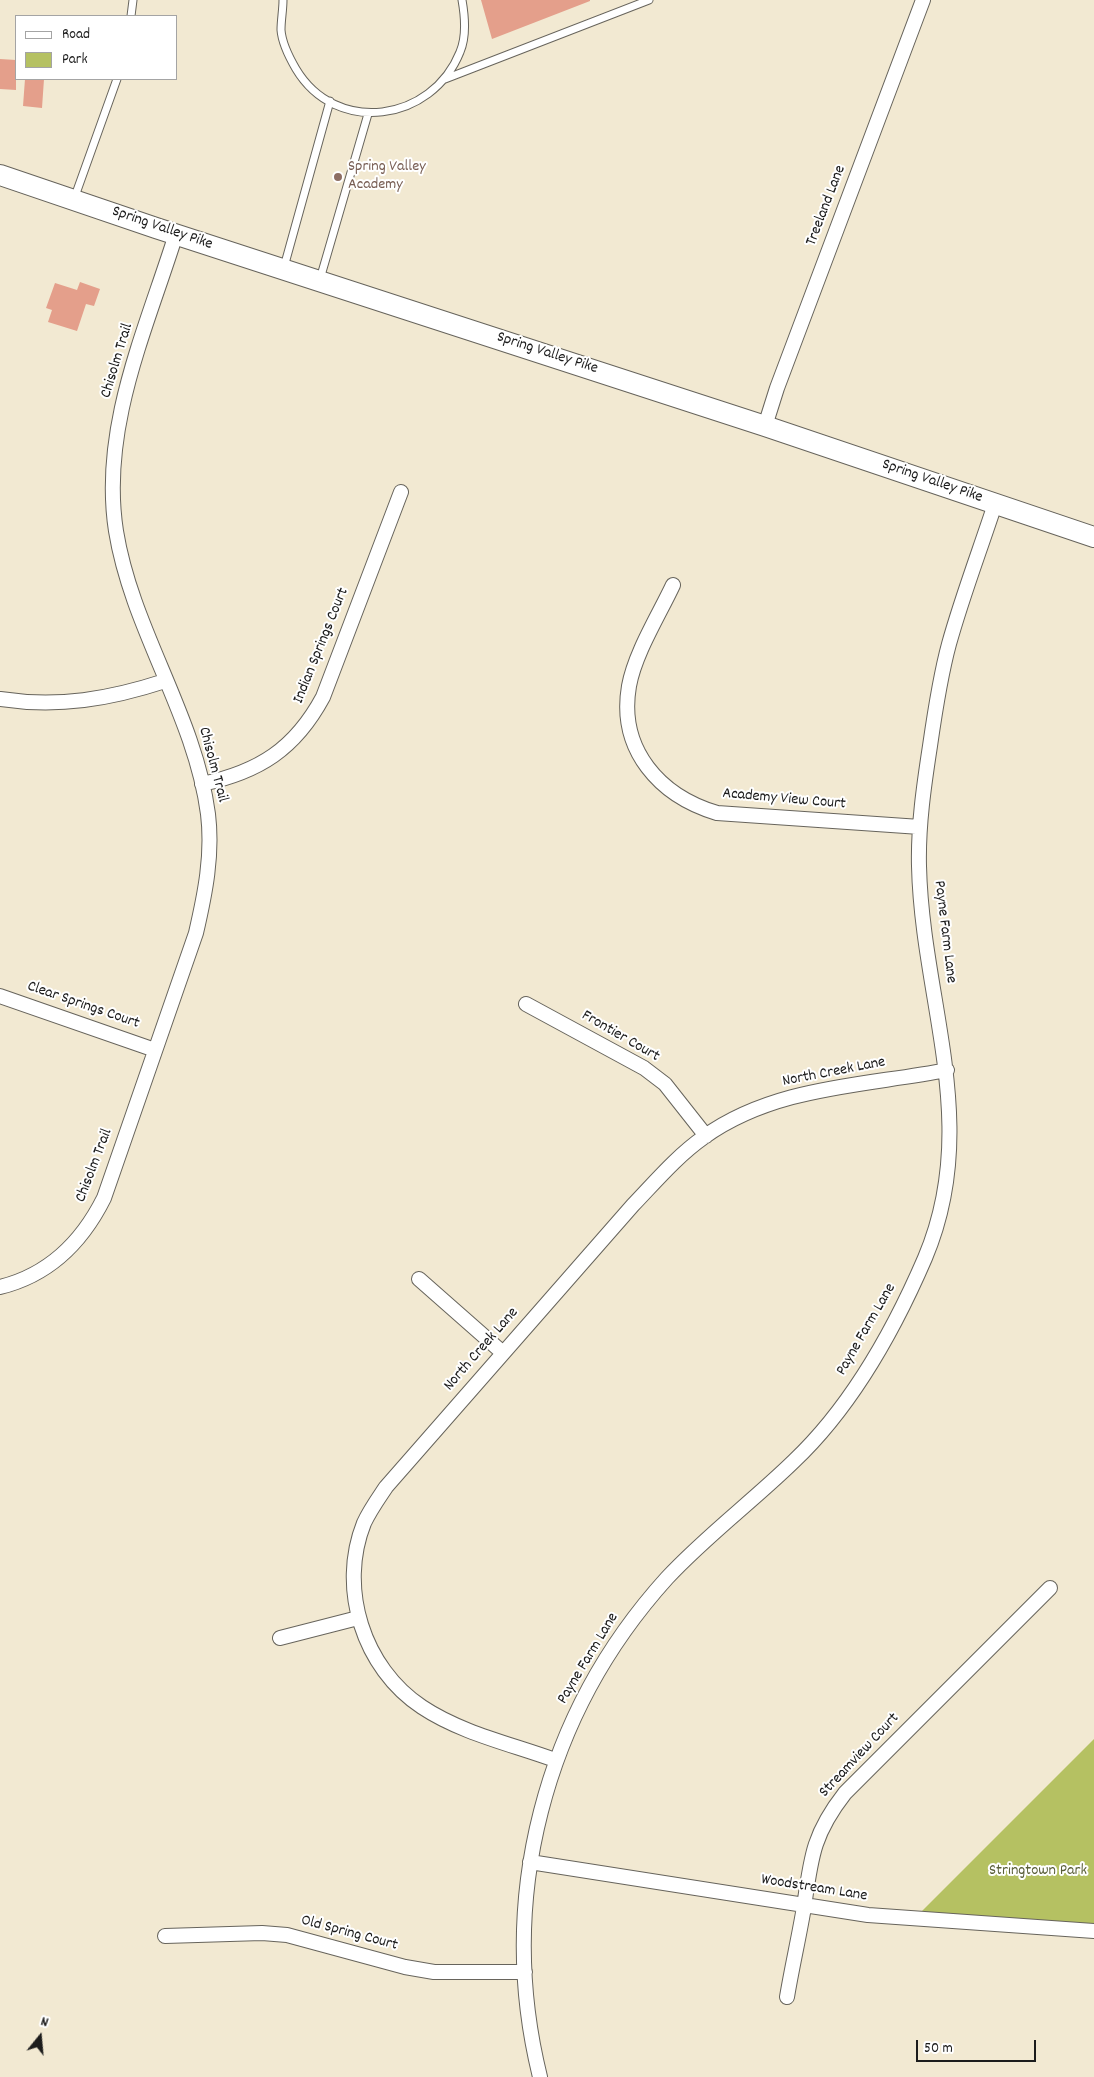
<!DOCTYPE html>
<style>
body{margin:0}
#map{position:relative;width:1094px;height:2077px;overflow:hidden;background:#f2e9d2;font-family:Dekko,sans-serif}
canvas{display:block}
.legend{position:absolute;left:15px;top:15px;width:162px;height:65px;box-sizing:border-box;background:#fff;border:1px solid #a4a4a4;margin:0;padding:6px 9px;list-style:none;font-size:15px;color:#1c1c1c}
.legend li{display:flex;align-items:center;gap:10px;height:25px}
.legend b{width:25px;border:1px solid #a4a4a4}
.north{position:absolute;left:15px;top:2012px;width:50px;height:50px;-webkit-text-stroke:4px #fff;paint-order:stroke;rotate:17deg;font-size:14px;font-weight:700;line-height:20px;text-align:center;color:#1c1c1c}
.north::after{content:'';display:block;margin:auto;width:18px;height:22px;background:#1c1c1c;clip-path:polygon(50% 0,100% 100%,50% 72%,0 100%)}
.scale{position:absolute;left:916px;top:2040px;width:120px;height:22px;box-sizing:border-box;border:2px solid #1c1c1c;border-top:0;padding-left:6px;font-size:15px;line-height:18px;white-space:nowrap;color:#1c1c1c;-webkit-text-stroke:4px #fff;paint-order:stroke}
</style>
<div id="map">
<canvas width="1094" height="2077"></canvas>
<ul class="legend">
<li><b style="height:6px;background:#fff"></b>Road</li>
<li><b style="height:14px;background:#b5c162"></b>Park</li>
</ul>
<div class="north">N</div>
<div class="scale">50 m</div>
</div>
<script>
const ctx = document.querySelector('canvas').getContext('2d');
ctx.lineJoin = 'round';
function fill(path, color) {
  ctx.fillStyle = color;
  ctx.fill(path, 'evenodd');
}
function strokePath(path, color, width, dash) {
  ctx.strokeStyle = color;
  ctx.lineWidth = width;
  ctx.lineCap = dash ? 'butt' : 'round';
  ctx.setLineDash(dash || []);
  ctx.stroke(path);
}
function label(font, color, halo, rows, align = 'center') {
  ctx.font = font + ' Dekko,sans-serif';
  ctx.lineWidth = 4;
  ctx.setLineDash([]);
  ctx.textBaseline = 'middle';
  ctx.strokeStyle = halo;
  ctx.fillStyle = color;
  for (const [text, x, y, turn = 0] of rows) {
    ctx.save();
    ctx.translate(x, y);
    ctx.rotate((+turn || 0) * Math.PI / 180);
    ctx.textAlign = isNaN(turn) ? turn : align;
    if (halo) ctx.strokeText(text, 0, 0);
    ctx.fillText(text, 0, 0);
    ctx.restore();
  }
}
const green = new Path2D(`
 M 1094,1739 L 1094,1931 L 915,1918 Z`);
const building = new Path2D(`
 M 481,0 L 590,0 L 590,1 L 492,39 Z
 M 0,59 L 16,60 L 16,90 L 0,89 Z
 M 25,79 L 44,79 L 42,108 L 23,106 Z
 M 80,282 L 100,289 L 94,306 L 86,304 L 77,331 L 48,322 L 52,310 L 46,308 L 55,283 L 77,290 Z`);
const lane = new Path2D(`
 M 283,0 C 283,10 281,20 281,30 C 282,44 289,57 296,69 C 336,136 432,122 460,52 C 467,36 465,17 462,0
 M 131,16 L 133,0
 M 445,79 L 649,0
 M 74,199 L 117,79
 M 284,267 L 330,101
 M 320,279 L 368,114`);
const street = new Path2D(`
 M 765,426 L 777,388 L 923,0
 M 673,585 C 659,615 635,653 629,686 C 618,750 660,796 717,813 L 920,827
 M 0,699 C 58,708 110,699 165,681
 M 202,784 C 259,772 295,749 323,697 L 401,492
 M 0,996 L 155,1050
 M 526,1004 L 644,1068 L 665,1084 L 706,1136
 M 419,1279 L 503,1353
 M 0,1287 C 49,1275 82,1242 104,1198 L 196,933 C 205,894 213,855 208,814 C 195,715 132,630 116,531 C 100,428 146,330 176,234
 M 280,1638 L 358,1618
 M 555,1760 C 511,1744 461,1733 422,1707 C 363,1668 338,1588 364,1523 C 370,1510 378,1499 386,1487 L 633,1205 C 656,1181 677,1156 704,1137 C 775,1086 865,1086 947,1070
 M 530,1862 L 868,1915 L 1094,1931
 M 165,1936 L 262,1933 L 287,1935 L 405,1967 L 434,1972 L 525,1972
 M 787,1997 C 792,1967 799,1937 804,1907 C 811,1857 813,1834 845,1793 L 1050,1588
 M 540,2077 C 496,1899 544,1714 667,1578 C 706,1536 753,1501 794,1461 C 851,1407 894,1330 925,1258 C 982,1124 922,1001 919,866 C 918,826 924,785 930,746 C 935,711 940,677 949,644 C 962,597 980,550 995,504`);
const secondary = new Path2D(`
 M 0,175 L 156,228 L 765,426 L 1094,537`);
const markers = [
 [338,177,5,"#8d6e63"]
];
const educationNames = [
 ["Spring Valley",348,168],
 ["Academy",348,186]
];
const streetNames = [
 ["Treeland Lane",827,206,-69],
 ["Spring Valley Pike",162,229,19],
 ["Spring Valley Pike",547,354,18],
 ["Chisolm Trail",118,361,-73],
 ["Spring Valley Pike",932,482,19],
 ["Indian Springs Court",322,646,-68],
 ["Chisolm Trail",212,765,75],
 ["Academy View Court",784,800,5],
 ["Payne Farm Lane",944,932,83],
 ["Clear Springs Court",83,1006,19],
 ["Frontier Court",620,1037,30],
 ["North Creek Lane",834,1073,-11],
 ["Chisolm Trail",95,1166,-69],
 ["Payne Farm Lane",867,1330,-60],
 ["North Creek Lane",482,1350,-49],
 ["Payne Farm Lane",589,1659,-59],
 ["Streamview Court",860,1756,-47],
 ["Woodstream Lane",814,1889,9],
 ["Old Spring Court",349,1934,15]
];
const parkNames = [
 ["Stringtown Park",1038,1872]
];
fill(green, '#b5c162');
fill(building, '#e49f8b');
strokePath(lane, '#67645c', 9);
strokePath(street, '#67645c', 16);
strokePath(secondary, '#67645c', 22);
strokePath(lane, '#fff', 7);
strokePath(street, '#fff', 14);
strokePath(secondary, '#fff', 20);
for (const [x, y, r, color] of markers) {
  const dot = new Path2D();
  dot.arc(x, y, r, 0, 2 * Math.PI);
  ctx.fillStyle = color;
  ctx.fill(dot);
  strokePath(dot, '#fff', 2);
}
label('16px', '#785e54', '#fff', educationNames, 'left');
label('16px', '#1c1c1c', '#fff', streetNames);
label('16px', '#595e38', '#fff', parkNames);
</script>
